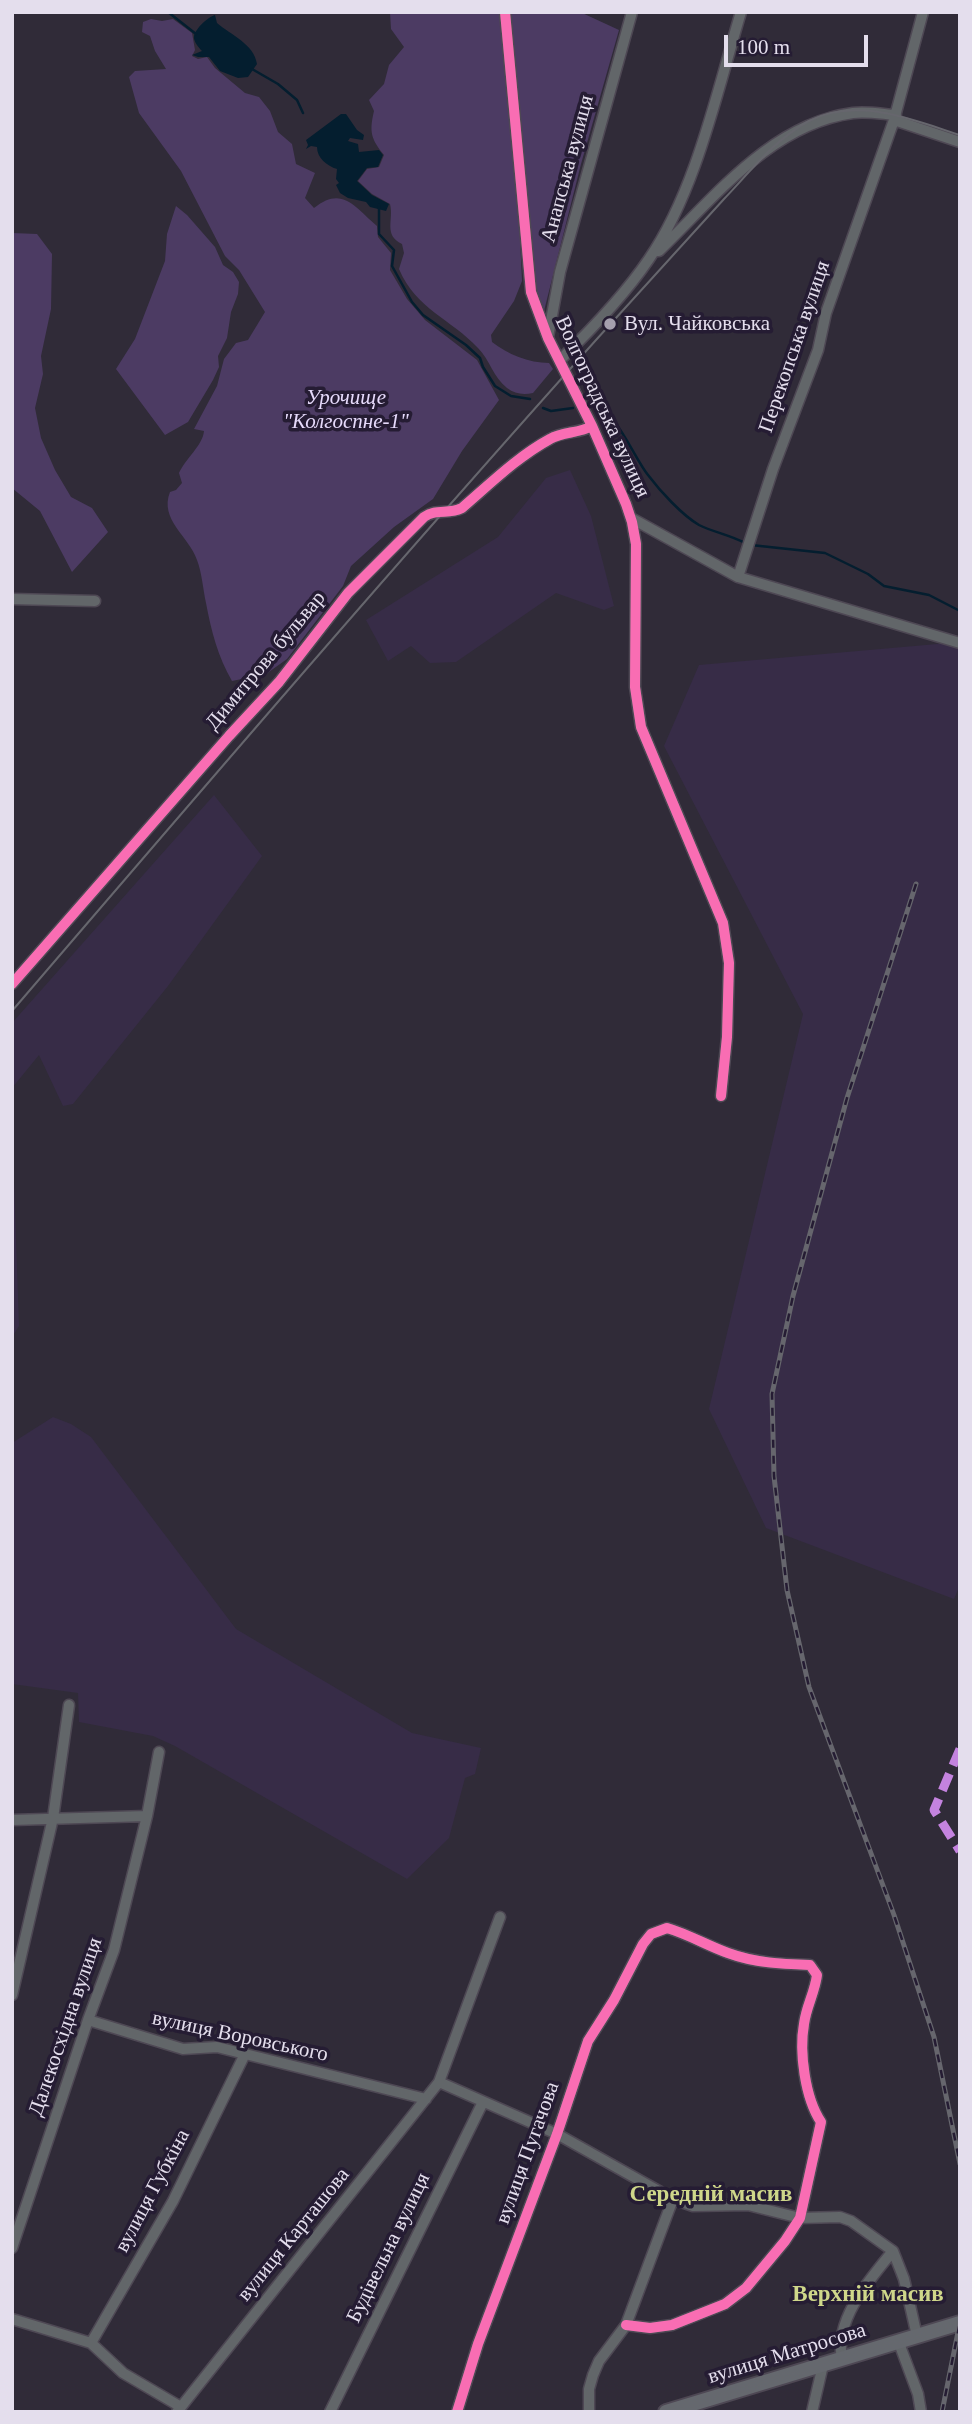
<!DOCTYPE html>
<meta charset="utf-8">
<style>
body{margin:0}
#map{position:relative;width:972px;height:2424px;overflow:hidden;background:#302b38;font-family:Georgia,serif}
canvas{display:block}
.frame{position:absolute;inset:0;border:14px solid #e4deed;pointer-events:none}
.scale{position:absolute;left:724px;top:35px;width:144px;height:32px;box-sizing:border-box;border:4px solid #e4deed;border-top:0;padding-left:9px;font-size:21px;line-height:24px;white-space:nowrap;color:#e4deed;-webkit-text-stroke:5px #251c33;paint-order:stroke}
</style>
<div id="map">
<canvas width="972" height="2424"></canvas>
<div class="frame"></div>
<div class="scale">100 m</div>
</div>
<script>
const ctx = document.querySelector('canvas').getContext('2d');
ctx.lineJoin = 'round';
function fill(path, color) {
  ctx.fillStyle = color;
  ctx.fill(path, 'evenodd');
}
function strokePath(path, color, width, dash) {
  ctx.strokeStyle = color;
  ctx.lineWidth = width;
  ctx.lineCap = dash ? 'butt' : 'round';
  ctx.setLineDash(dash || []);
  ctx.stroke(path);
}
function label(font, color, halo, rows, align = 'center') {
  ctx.font = font + ' Georgia,serif';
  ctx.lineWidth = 7;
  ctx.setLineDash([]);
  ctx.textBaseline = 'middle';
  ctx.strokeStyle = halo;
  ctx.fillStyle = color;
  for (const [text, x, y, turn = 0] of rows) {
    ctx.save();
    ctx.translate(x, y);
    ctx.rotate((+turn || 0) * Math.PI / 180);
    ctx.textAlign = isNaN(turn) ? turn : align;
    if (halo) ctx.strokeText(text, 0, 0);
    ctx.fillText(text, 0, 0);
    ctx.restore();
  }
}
const built = new Path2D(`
 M 570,470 L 591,516 L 614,606 L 604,610 L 556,593 L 456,662 L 430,663 L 411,646 L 388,661 L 366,620 L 498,537 L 546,478 Z
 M 960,642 L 960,1585 L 954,1599 L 766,1528 L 709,1409 L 803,1014 L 664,746 L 699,665 Z
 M 214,795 L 262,856 L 168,986 L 73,1104 L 63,1106 L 39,1055 L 12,1088 L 12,1023 Z
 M 12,1124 L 19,1326 L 12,1337 Z
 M 53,1417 L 71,1424 L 91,1437 L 236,1629 L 412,1733 L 481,1748 L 475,1774 L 465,1778 L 449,1838 L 407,1879 L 175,1746 L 153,1736 L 79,1722 L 78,1693 L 12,1684 L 12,1443 Z`);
const green = new Path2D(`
 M 390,12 L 502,12 L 518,195 L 522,281 L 514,301 L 491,335 L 492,342 C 507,354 529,363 549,363 L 553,369 L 533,393 C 523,395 515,394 507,388 C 493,377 490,360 478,348 C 451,319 416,309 399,269 L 404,253 L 402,244 C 383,235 394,220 390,204 L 372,194 L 358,181 L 367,169 L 379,167 L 384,155 C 371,139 369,132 374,111 L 369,100 L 384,84 L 389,65 L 404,47 L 391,29 Z
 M 509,12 L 580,12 L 619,30 L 581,164 L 544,311 L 537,298 L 532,276 Z
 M 151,19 L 162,21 L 173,19 L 192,33 L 195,50 L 192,56 L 198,59 L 207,57 L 215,68 L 245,93 L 259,97 L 270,111 L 278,132 L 292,144 L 296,164 L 315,173 L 305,198 L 314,208 C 342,185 355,207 377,226 L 378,237 L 391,253 L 390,270 L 407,299 L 425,320 L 477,360 L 499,400 L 462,451 L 433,499 L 394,527 L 351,566 L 343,586 L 287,659 L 266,674 L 232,681 C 218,657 211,630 206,603 C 203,589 202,573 197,560 C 189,536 159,520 170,492 L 176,490 L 182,483 L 179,473 C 186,458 203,445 204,431 L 194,429 L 217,386 L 224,359 L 236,343 L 248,340 L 265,312 L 239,270 L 225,256 L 181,171 L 139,113 L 129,77 L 135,71 L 166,69 L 155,51 L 150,36 L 142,32 L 143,22 Z
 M 176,206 L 187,215 L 215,247 L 223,265 L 233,272 L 239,282 L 238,294 L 231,312 L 227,338 L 218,356 L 219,367 L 213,380 L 188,422 L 165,435 L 116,369 L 135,339 L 165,261 L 167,234 Z
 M 12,233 L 37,234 L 52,254 L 51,309 L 41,356 L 43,374 L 35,408 L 41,438 L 55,470 L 71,497 L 92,508 L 108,532 L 72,572 L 40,511 L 12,488 Z`);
const water = new Path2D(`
 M 215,15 L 217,23 C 231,35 254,44 257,64 L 248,77 L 238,78 L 220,71 L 209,57 L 198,57 L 192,55 L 202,51 C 199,48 193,41 194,36 C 196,28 208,17 215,15 Z
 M 341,114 L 346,114 L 357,130 L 364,135 L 363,140 L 350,138 L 348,141 L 358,144 L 359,152 L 379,150 L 383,155 L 378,167 L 367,168 L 357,181 L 372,195 L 389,204 L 386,211 L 370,207 L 366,202 L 348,198 L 340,193 L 336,185 L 339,183 L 336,179 L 337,169 C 327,166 317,158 317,147 L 311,146 L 306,149 L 308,145 L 306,140 Z`);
const stream = new Path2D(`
 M 168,12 L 196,34
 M 252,69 L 278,84 L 297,100 L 303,113
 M 379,205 L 379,234 L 394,250 L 392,266 L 412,302 L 423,315 L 466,345 L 480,358 L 483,367 L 495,386 L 511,396 L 530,399
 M 592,404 C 616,410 633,456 648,475 C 660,491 682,515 699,525 C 713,532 730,535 745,543
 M 543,408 L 551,411 L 573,408
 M 751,545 L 825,553 L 868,574 L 884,586 L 929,595 L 960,611`);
const street = new Path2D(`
 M 505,12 L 531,292 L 548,338 L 592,426 L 626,504 L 632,522 L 636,544 L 635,687 L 641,727 L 723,923 L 729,963 L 727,1037 L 721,1096
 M 894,120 L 960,142
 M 659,251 C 715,197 771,124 853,113 C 866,111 882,114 896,115
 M 548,337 L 560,272 L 632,12
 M 560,360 C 592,329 624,296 649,259 C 696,191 717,91 741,12
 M 631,518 L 738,577 L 773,469 L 818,350 L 826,313 L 894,120 L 923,12
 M 738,577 L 960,643
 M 12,599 L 95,601
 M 12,984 L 229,736 L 279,682 L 348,593 L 424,517 C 437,508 448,515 462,508 C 490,484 517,457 550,439 C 563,431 578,434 592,426
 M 12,1820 L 147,1816
 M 12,1995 L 53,1818 L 69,1705
 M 88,2020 L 183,2049 L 217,2047 L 426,2099
 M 439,2082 L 557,2134 L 673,2199 L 693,2206 L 748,2205 L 800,2218 L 840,2217 L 851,2221 L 893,2251 L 904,2279 L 917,2336
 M 12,2248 L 88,2020 L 114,1950 L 147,1816 L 159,1752
 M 12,2319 L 91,2343 L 123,2373 L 181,2407
 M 91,2343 L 173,2201 L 245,2054
 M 899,2343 L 918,2394 L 921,2412
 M 842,2359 C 834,2320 869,2280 893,2251
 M 177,2412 L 439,2082 L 500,1917
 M 330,2412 L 483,2102
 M 457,2412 L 478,2344 L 557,2134 L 588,2041 L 614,2000 L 643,1944 L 651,1934 L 667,1928 C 688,1934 708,1946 728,1953 C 755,1963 782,1964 810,1965 L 817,1975 C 815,1992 806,2007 804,2024 C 799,2052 805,2098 821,2122 L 800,2218 L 785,2241 L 746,2288 L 725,2304 L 672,2325 L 650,2328 L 626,2325
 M 589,2412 L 589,2389 L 593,2375 L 599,2361 L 626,2325 L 673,2199
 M 812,2412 L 823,2365`);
const secondary = new Path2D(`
 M 666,2412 L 960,2323`);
const tram = new Path2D(`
 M 12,1011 C 205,786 398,561 596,340 C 639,293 681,246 724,199 C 750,172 775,139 809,121 C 857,96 913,120 960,135`);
const rail = new Path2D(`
 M 916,884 L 847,1098 L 793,1296 L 772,1394 L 774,1476 L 787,1590 L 809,1687 L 894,1915 L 934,2037 L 960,2164
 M 942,2412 L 960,2322`);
const quiet = new Path2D(`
 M 960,1749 L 934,1810 L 960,1851`);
const cycleway = new Path2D(`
 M 505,12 L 531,292 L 548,338 L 592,426 L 626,504 L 632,522 L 636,544 L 635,687 L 641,727 L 723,923 L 729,963 L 727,1037 L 721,1096
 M 12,984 L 229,736 L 279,682 L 348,593 L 424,517 C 437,508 448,515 462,508 C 490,484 517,457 550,439 C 563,431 578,434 592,426
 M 457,2412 L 478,2344 L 557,2134 L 588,2041 L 614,2000 L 643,1944 L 651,1934 L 667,1928 C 688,1934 708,1946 728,1953 C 755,1963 782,1964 810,1965 L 817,1975 C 815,1992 806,2007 804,2024 C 799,2052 805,2098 821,2122 L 800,2218 L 785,2241 L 746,2288 L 725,2304 L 672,2325 L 650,2328 L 626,2325`);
const markers = [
 [610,324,7,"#a59fae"]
];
const streetNames = [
 ["Анапська вулиця",568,169,-75],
 ["Перекопська вулиця",795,347,-71],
 ["Волгоградська вулиця",602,407,65],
 ["Димитрова бульвар",266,661,-50],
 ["Далекосхідна вулиця",66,2027,-71],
 ["вулиця Воровського",240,2037,12],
 ["вулиця Пугачова",528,2153,-70],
 ["вулиця Губкіна",153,2191,-62],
 ["вулиця Карташова",294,2235,-51],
 ["Будівельна вулиця",389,2248,-64],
 ["вулиця Матросова",787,2354,-17]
];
const poiNames = [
 ["Вул. Чайковська",624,324]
];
const parkNames = [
 ["Урочище",346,398],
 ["\"Колгоспне-1\"",346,422]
];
const neighbourhoodNames = [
 ["Середній масив",711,2195],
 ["Верхній масив",868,2295]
];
fill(built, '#372c47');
fill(green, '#4c3b63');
fill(water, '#041e2f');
strokePath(stream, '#041e2f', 2.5);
strokePath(street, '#4e4854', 13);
strokePath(secondary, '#4e4854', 18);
strokePath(street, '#626669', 10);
strokePath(secondary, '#65686e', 14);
strokePath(tram, '#66666d', 2);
strokePath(rail, '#66666d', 5);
strokePath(rail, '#251c33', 2.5, [8]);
strokePath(quiet, '#c483df', 9, [18, 9]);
strokePath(cycleway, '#f96db3', 10);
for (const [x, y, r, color] of markers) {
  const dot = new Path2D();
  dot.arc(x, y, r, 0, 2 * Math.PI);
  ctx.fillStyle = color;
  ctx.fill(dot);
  strokePath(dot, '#251c33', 2.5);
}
label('21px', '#e4deed', '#251c33', streetNames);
label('21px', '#e4deed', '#251c33', poiNames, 'left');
label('italic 21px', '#e6dafb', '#251c33', parkNames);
label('bold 23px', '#cfd78a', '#251c33', neighbourhoodNames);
</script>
